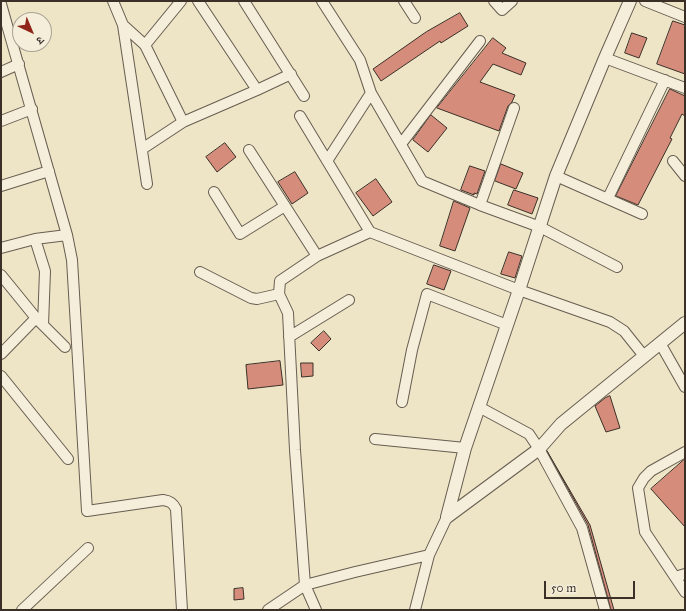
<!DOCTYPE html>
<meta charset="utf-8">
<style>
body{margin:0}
#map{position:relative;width:686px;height:611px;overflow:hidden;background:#eee5c7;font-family:"IM FELL Great Primer","Noto Serif Devanagari",serif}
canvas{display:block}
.frame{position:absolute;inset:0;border:2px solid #3b3028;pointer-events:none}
.north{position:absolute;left:12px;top:12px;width:40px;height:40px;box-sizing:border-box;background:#f4eedb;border:1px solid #aaa293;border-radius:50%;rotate:136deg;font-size:11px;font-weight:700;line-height:16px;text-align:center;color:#3b3028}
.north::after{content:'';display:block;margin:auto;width:14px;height:18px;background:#8f2418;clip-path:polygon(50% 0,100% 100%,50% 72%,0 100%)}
.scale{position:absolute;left:544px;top:581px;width:91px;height:18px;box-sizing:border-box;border:2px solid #3b3028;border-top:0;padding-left:5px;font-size:12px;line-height:14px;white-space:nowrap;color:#3b3028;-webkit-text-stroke:3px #f4eedb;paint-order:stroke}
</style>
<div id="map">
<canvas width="686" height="611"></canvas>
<div class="frame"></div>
<div class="north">उ</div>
<div class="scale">50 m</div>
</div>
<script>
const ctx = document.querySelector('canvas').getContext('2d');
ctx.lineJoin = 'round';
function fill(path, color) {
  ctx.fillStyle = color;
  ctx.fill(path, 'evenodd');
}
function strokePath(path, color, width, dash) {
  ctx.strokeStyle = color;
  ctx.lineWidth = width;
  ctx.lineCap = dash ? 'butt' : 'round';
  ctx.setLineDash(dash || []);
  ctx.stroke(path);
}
const building = new Path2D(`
 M 460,13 L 468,26 L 441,43 L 440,41 L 381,81 L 373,69 L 426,32 Z
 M 673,21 L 685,25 L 685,74 L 657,64 Z
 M 632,33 L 647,38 L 639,58 L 625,53 Z
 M 493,38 L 506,48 L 502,53 L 526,63 L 521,75 L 493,64 L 480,82 L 515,95 L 512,102 L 508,106 L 499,131 L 437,108 Z
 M 670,89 L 685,96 L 685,116 L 682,114 L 670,138 L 672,139 L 638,205 L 616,196 Z
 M 431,115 L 447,128 L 428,152 L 413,140 Z
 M 225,143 L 236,157 L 217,172 L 206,157 Z
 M 501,164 L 523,173 L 516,189 L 495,181 Z
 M 470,166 L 485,171 L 477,194 L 474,193 L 474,195 L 461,190 Z
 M 295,172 L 308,193 L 292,204 L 278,182 Z
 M 376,179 L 392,202 L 373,216 L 356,193 Z
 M 514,190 L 538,198 L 532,214 L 508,205 Z
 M 454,201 L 470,208 L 455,251 L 440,246 Z
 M 509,252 L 522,256 L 515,278 L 501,274 Z
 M 434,265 L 451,271 L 444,290 L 427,284 Z
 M 324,331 L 331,339 L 319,351 L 311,343 Z
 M 280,361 L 283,385 L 248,389 L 246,365 Z
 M 301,363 L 313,363 L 313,376 L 302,377 Z
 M 610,396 L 620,428 L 606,432 L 595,406 L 605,398 Z
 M 547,451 L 590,525 L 614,610 L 611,610 L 588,525 Z
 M 685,459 L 685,527 L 651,489 Z
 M 243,588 L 244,599 L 234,600 L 234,589 Z`);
const minor = new Path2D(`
 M 113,1 L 123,25 L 147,184
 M 244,1 L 304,96
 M 322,1 L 360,60 L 371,93 L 422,181 L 480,205 L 540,227 L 617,267
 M 404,1 L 415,18
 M 494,1 L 502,10 L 512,1
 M 645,1 L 685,17
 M 1,4 L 67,235 L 72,260 L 87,511 L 163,500 C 170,501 173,503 176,509 L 182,610
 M 123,25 L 145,45 L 183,122
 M 145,45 L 181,1
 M 605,58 L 685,88
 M 1,72 L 19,64
 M 257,90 L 291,74
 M 300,116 L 370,232
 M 1,121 L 32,109
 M 401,144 L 480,41
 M 142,149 L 183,122 L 257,90 L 198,1
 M 249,150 L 317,256
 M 327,161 L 371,93
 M 673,161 L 685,176
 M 556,176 L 642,214
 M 1,186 L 49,171
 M 214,192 L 240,234 L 285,206
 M 608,198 L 665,80
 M 480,205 L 514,108
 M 35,239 L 45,271 L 43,325
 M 1,248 L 35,239 L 67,235
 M 200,272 L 251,298 L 257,299 L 279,294
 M 1,275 L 36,318 L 65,347
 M 289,337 L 349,300
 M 660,343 L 685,387
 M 1,354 L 36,318
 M 1,376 L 68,459
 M 402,402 L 412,350 L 427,294 L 507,325
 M 479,407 L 529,434 L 539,449 L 582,528 L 605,610
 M 375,439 L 465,448
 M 685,452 L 651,471 L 644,478 L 638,488 L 645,532 L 685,592
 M 675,577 L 685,574
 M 22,610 L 88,548
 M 268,610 L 305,585 L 355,572 L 429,555
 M 316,610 L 305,585 L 295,450 L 288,313 L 279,294 L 280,281 L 317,256 L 370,232 L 519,290 L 610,322 L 624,331 L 644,356
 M 415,610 L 429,555 L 447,517`);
const tertiary = new Path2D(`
 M 447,517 L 465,448 L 519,290 L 556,176 L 605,58 L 630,1
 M 447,517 L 539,449 L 561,424 L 685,323`);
fill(building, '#d68c7b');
strokePath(building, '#3b3028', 1);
strokePath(minor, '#685d50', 12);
strokePath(tertiary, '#685d50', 14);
strokePath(minor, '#f4eedb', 10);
strokePath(tertiary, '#f4eedb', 12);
</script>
